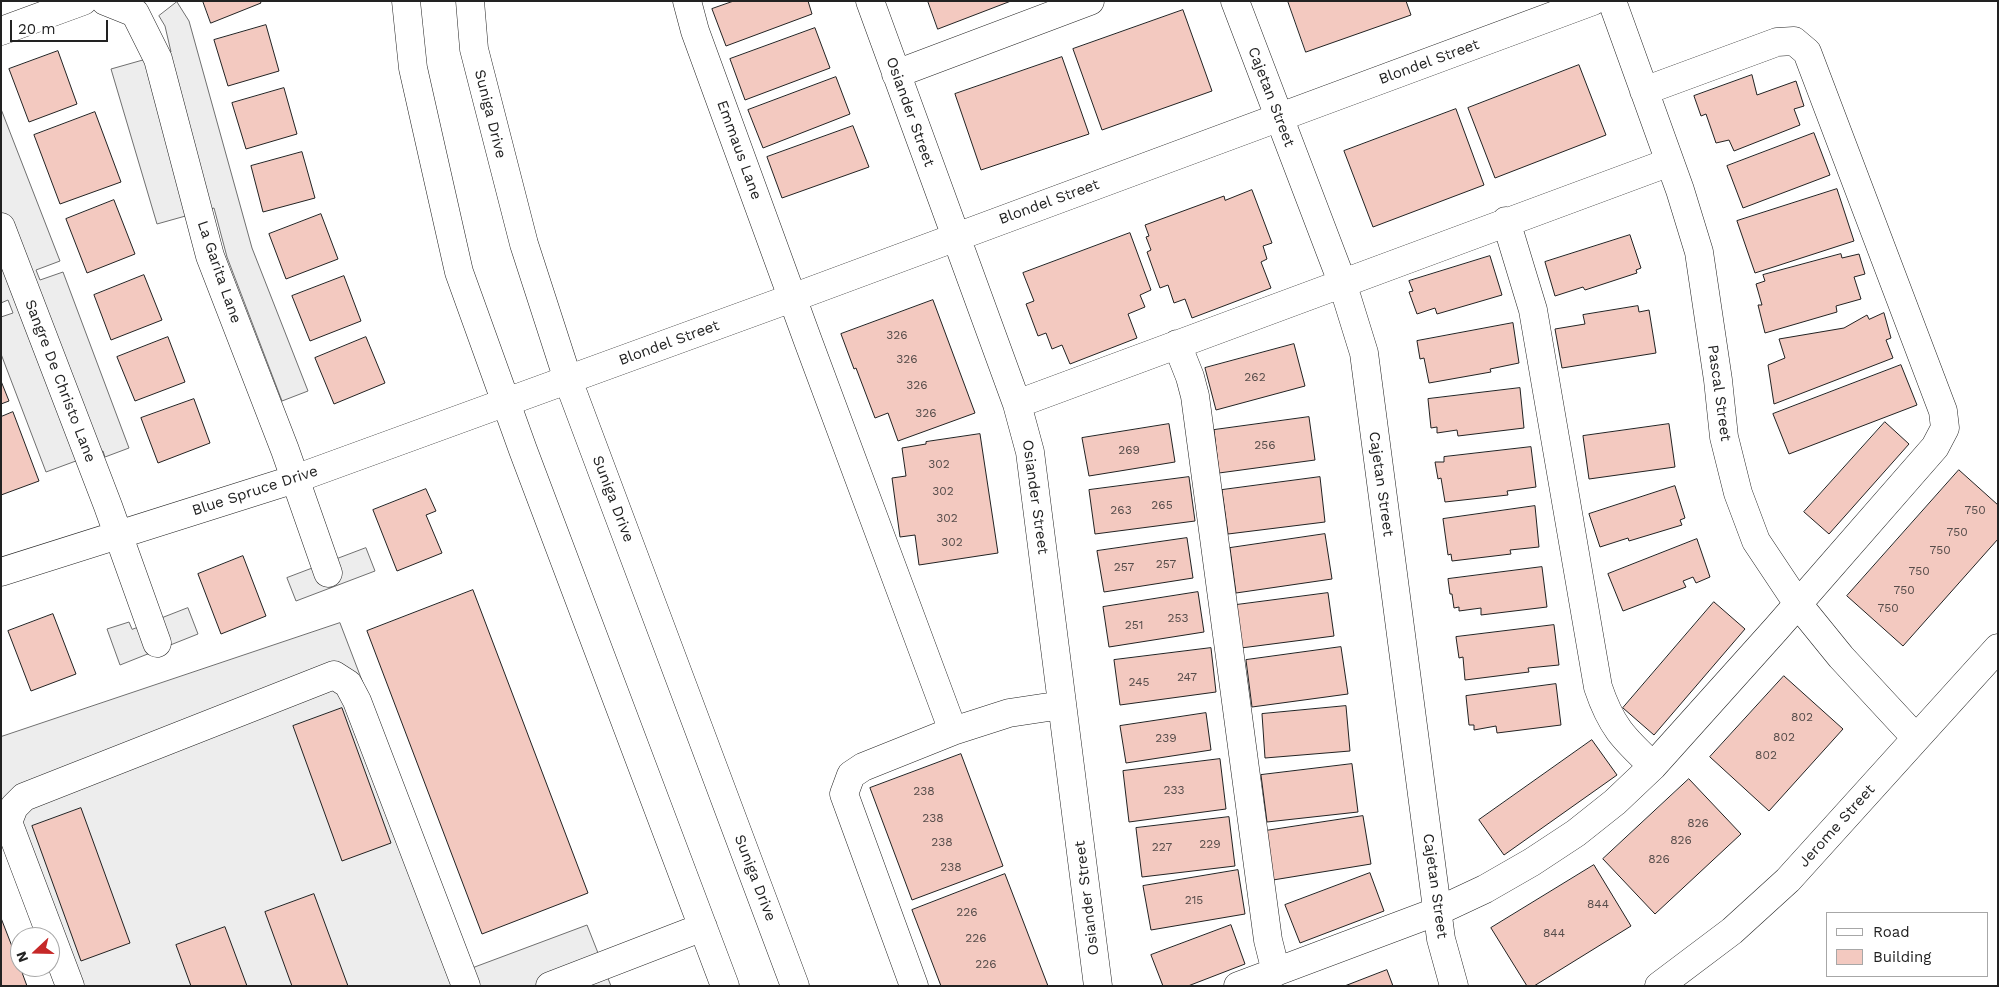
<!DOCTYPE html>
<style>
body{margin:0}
#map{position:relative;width:1999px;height:987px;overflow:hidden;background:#fff;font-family:"Work Sans",sans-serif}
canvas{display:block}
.frame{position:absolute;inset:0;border:2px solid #222;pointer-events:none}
.legend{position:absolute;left:1826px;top:912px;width:162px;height:65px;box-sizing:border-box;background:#fff;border:1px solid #a7a7a7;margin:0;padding:6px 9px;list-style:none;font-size:15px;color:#222}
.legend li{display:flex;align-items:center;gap:10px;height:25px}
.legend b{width:25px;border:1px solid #a7a7a7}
.north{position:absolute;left:10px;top:927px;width:50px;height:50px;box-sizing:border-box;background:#fff;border:1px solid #a7a7a7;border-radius:50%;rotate:249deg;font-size:14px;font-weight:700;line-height:20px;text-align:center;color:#222}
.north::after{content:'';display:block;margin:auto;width:18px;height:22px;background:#c62828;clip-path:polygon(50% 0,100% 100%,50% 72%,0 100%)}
.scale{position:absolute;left:10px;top:20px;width:98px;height:22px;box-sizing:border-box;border:2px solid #222;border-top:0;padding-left:6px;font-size:15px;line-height:18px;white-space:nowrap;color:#222;-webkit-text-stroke:4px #fff;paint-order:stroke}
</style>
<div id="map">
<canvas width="1999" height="987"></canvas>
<div class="frame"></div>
<ul class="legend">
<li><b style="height:6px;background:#fff"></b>Road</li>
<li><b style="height:14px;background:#f3c9c0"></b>Building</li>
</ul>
<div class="north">N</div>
<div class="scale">20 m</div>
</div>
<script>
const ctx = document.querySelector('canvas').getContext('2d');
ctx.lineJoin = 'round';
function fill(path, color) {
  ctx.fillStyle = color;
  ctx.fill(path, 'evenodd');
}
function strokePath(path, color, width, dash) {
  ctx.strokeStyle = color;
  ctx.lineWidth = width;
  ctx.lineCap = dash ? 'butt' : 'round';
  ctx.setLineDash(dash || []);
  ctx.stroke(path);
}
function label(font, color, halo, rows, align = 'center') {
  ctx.font = font + ' "Work Sans",sans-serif';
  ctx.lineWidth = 4;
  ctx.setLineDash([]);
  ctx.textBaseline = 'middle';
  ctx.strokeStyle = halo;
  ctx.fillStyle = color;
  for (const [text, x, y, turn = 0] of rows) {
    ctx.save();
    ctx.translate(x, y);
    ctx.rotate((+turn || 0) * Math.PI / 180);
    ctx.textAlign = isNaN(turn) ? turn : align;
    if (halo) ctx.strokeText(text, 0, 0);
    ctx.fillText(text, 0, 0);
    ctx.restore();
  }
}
const parking = new Path2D(`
 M 177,2 L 189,21 L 252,248 L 308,391 L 282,401 L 227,257 L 214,208 L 157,224 L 111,69 L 171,52 L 165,26 L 159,16 Z
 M 1,109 L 60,261 L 36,270 L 40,280 L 63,272 L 129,448 L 105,457 L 103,451 L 46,472 L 1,354 L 1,317 L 13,313 L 8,300 L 1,303 Z
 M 366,548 L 375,571 L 296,601 L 287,578 Z
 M 188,608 L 198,634 L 120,665 L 107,629 L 129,622 L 132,629 Z
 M 340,623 L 472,968 L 587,925 L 611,986 L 62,986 L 1,820 L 1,737 Z`);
const building = new Path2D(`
 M 203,1 L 260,1 L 261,3 L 211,23 Z
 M 734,1 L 808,1 L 812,14 L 726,46 L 712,9 Z
 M 928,1 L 1011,1 L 938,29 Z
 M 1288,1 L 1406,1 L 1411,15 L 1306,52 Z
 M 1183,10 L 1212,91 L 1102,130 L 1073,49 Z
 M 266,25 L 279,71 L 228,86 L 214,40 Z
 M 815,28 L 830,68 L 745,100 L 730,59 Z
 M 58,51 L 77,104 L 29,122 L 9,69 Z
 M 1062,57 L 1089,134 L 981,170 L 955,94 Z
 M 1579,65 L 1606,135 L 1495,178 L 1468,108 Z
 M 1752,75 L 1757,95 L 1796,81 L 1804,106 L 1794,109 L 1800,125 L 1734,151 L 1729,140 L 1716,143 L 1706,114 L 1701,116 L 1694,96 Z
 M 836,77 L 850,114 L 763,148 L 748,110 Z
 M 284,88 L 297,134 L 246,149 L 232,103 Z
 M 1456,109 L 1484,185 L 1373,227 L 1344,151 Z
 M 95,112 L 121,182 L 60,204 L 34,135 Z
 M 853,126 L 869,167 L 782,198 L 767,157 Z
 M 1814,133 L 1830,175 L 1743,208 L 1727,166 Z
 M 302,152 L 315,198 L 263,212 L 251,166 Z
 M 1837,189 L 1854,241 L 1755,273 L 1737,221 Z
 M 1252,190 L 1272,243 L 1263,246 L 1267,259 L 1261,262 L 1271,288 L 1192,318 L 1185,299 L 1174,303 L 1168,285 L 1160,288 L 1147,252 L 1151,250 L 1146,237 L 1149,236 L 1145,225 L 1224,196 L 1225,200 Z
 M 114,200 L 135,254 L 87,273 L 66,219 Z
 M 321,214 L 338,259 L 286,279 L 269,234 Z
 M 1130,233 L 1151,290 L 1140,295 L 1145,307 L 1128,314 L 1137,338 L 1070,364 L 1062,345 L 1052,349 L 1046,333 L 1038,336 L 1026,304 L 1034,301 L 1023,273 Z
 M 1630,235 L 1641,268 L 1636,270 L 1637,273 L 1585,290 L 1583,287 L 1555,296 L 1545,262 Z
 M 1841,254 L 1842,258 L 1859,254 L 1865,274 L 1854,277 L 1861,299 L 1836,306 L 1837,312 L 1765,333 L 1758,305 L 1762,305 L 1756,284 L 1765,281 L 1763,275 Z
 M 1490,256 L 1502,295 L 1437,314 L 1435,308 L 1417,314 L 1409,292 L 1413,291 L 1409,281 Z
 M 144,275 L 162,320 L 111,340 L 94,295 Z
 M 344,276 L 361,321 L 310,341 L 292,296 Z
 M 933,300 L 975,413 L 898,441 L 888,413 L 875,418 L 856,368 L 854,369 L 841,334 Z
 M 1638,306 L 1639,312 L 1649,310 L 1656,353 L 1562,368 L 1555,329 L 1585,324 L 1583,315 Z
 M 1884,313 L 1891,338 L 1886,340 L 1893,358 L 1774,404 L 1768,365 L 1785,358 L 1779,339 L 1844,328 L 1867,315 L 1869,319 Z
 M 1513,323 L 1519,363 L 1490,369 L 1491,372 L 1429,383 L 1424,358 L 1420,359 L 1417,341 Z
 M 168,337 L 185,382 L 135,401 L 117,357 Z
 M 366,337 L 385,383 L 334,404 L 315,358 Z
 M 1294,344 L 1305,386 L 1216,410 L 1205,368 Z
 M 1901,365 L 1917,405 L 1789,454 L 1773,414 Z
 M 1,381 L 9,401 L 1,404 Z
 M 1520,388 L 1524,428 L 1458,436 L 1457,430 L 1437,433 L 1437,427 L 1431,428 L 1428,399 Z
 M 194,399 L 210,443 L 158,463 L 141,418 Z
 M 13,412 L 39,481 L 1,495 L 1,417 Z
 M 1309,417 L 1315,460 L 1219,473 L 1214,430 Z
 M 1885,422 L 1909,444 L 1829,534 L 1804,512 Z
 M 1169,424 L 1175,462 L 1089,476 L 1082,438 Z
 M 1669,424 L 1675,467 L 1589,479 L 1583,436 Z
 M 980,434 L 998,553 L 919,565 L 915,535 L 900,537 L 892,478 L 906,476 L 902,448 L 926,444 L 926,442 Z
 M 1531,447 L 1536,487 L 1507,491 L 1508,495 L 1445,502 L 1441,478 L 1438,479 L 1435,462 L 1444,462 L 1444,457 Z
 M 1959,470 L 1998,505 L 1998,539 L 1903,646 L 1847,596 Z
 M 1189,477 L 1195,521 L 1095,534 L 1089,490 Z
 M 1320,477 L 1325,522 L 1228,534 L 1222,490 Z
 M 1675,486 L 1685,518 L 1680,520 L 1682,525 L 1629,541 L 1628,538 L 1600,547 L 1589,514 Z
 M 426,489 L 436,511 L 426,515 L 442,553 L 397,571 L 373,510 Z
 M 1535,506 L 1539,547 L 1510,550 L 1511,554 L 1452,561 L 1451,554 L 1448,555 L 1443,519 Z
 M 1325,534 L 1332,579 L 1236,593 L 1230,548 Z
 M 1187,538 L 1193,578 L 1104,592 L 1097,551 Z
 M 1697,539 L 1710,577 L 1696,583 L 1693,577 L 1683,581 L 1686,587 L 1623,611 L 1608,574 Z
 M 243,556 L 266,616 L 221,634 L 198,574 Z
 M 1542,567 L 1547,607 L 1481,615 L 1481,608 L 1459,611 L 1459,607 L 1454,608 L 1452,594 L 1450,594 L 1448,579 Z
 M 473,590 L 588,893 L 482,934 L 367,631 Z
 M 1198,592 L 1204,632 L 1109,647 L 1103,607 Z
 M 1328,593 L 1334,636 L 1241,648 L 1236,605 Z
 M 1714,602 L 1745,629 L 1654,735 L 1623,708 Z
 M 53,614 L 76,674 L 31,691 L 8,631 Z
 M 1554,625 L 1559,665 L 1528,668 L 1529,672 L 1465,680 L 1463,657 L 1459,658 L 1456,637 Z
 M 1341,647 L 1348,694 L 1252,707 L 1246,660 Z
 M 1211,648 L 1216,692 L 1120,705 L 1114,660 Z
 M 1784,676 L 1843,729 L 1769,811 L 1710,757 Z
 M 1556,684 L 1561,725 L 1497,733 L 1496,726 L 1474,730 L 1474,725 L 1469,725 L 1466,696 Z
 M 1346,706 L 1350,751 L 1265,758 L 1262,714 Z
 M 342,708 L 391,843 L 342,861 L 293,726 Z
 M 1206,713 L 1211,750 L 1126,763 L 1120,726 Z
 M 1592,740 L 1617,775 L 1504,855 L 1479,820 Z
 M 961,754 L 1003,866 L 912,900 L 870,788 Z
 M 1220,759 L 1226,809 L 1129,822 L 1123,771 Z
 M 1352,764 L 1358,812 L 1267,822 L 1261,775 Z
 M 1689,779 L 1741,834 L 1655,914 L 1603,859 Z
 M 81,808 L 130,943 L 81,961 L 32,826 Z
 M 1363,816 L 1371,864 L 1273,880 L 1265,831 Z
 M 1229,817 L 1235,866 L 1142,877 L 1136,828 Z
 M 1594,865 L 1631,926 L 1534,986 L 1527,986 L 1491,928 Z
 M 1238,870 L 1245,914 L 1151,930 L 1143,886 Z
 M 1370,873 L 1384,911 L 1300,943 L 1285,905 Z
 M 1005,874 L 1048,986 L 941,986 L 912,910 Z
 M 314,894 L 348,986 L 292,986 L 265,912 Z
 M 1,918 L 20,967 L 27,986 L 1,986 Z
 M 1231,925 L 1245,964 L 1188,986 L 1163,986 L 1151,955 Z
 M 225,927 L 247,986 L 191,986 L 176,945 Z
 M 1387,970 L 1393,986 L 1345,986 Z`);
const minor = new Path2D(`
 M 105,1 L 135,13 L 158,59 L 210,256 L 285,450 L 328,573
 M 406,1 L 413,68 L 459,272 L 523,450 L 725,986
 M 470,1 L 474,49 L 524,244 L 568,380 L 795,986
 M 687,1 L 695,31 L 808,341 L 953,731 L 863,767 L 851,775 L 844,794 L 914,986
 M 870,1 L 1017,404 L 1030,452 L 1098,986
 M 1235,1 L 1342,282 L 1364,353 L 1441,939 L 1454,986
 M 1612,1 L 1680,190 L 1699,252 L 1718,380 L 1724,437 L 1738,493 L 1756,541 L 1798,604 L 1841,657 L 1916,738
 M 1,31 L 83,1
 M 896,74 L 1090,1
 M 1506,221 L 1533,310 L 1598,687 C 1611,726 1623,738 1653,766
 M 1,227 L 108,506 L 157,643
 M 1177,344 L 1190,377 L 1195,396 L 1268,940 L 1276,972
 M 1017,404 L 1670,162
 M 1,572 L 295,479 L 792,298 L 1593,1
 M 953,731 L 1009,713 L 1062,705
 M 70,986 L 8,822 L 14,807 L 24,797 L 334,675 L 348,684 L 357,701 L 466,986
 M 550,986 L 703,927
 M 1238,986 L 1438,911 L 1485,889 L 1532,862 L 1576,833 L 1615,802 L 1653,766 L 1776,629 L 1935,447 L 1945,428 L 1943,411 L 1807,52 L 1794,41 L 1777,42 L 1644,91
 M 1659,986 L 1732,931 L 1788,880 L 1998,648`);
const numberNames = [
 ["326",897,335],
 ["326",907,359],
 ["262",1255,377],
 ["326",917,385],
 ["326",926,413],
 ["256",1265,445],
 ["269",1129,450],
 ["302",939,464],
 ["302",943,491],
 ["265",1162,505],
 ["263",1121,510],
 ["750",1975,510],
 ["302",947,518],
 ["750",1957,532],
 ["302",952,542],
 ["750",1940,550],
 ["257",1166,564],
 ["257",1124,567],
 ["750",1919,571],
 ["750",1904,590],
 ["750",1888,608],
 ["253",1178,618],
 ["251",1134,625],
 ["247",1187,677],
 ["245",1139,682],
 ["802",1802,717],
 ["802",1784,737],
 ["239",1166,738],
 ["802",1766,755],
 ["233",1174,790],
 ["238",924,791],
 ["238",933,818],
 ["826",1698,823],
 ["826",1681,840],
 ["238",942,842],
 ["229",1210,844],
 ["227",1162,847],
 ["826",1659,859],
 ["238",951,867],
 ["215",1194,900],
 ["844",1598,904],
 ["226",967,912],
 ["844",1554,933],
 ["226",976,938],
 ["226",986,964]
];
const streetNames = [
 ["Blondel Street",1429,62,-20],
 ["Cajetan Street",1271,97,69],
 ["Osiander Street",910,112,70],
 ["Suniga Drive",490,114,76],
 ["Emmaus Lane",739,150,70],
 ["Blondel Street",1049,202,-20],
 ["La Garita Lane",219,272,71],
 ["Blondel Street",669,343,-20],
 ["Sangre De Christo Lane",60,381,69],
 ["Pascal Street",1719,393,82],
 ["Cajetan Street",1381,484,82],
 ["Blue Spruce Drive",255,491,-18],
 ["Osiander Street",1035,497,82],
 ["Suniga Drive",613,499,69],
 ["Jerome Street",1837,826,-48],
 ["Suniga Drive",755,878,69],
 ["Cajetan Street",1435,886,82],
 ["Osiander Street",1087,898,-97]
];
fill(parking, '#ededed');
strokePath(parking, '#6f6f6f', 1);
fill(building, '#f3c9c0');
strokePath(building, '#222', 1);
strokePath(minor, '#222', 29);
strokePath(minor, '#fff', 28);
label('12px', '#564c4a', null, numberNames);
label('15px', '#222', '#fff', streetNames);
</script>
